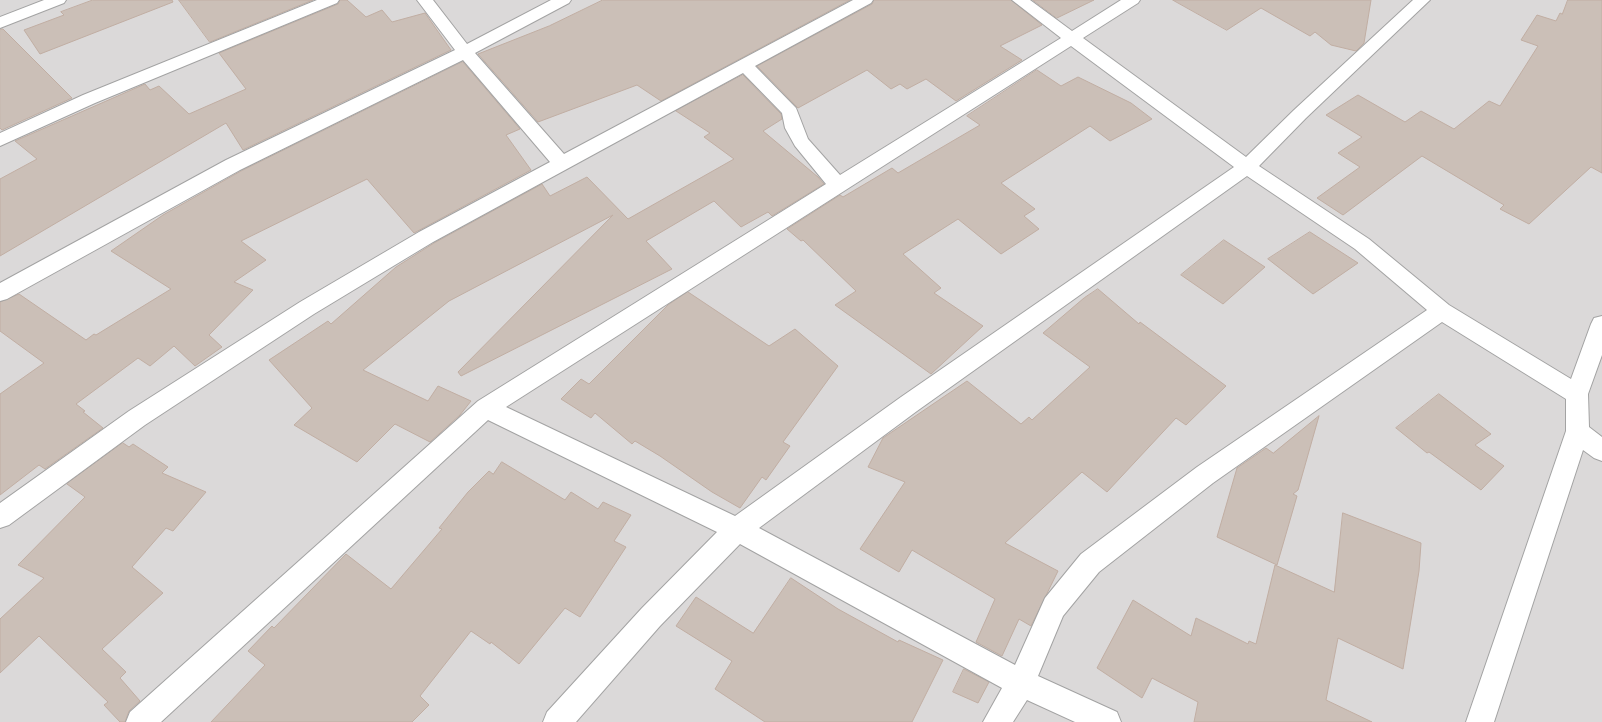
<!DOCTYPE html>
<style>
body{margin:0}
canvas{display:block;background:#efe9e1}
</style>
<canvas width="1602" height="722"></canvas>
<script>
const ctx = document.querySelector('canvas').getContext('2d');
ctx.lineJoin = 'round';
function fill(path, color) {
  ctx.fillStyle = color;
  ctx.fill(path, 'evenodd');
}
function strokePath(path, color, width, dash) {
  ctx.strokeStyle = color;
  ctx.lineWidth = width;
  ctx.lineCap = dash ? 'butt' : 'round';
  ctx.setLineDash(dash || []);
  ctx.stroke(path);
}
const residential = new Path2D(`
 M 0,0 L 1602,0 L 1602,722 L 0,722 Z`);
const building = new Path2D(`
 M 93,0 L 172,0 L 173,2 L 40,54 L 24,30 L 64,15 L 61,12 Z
 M 179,0 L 313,0 L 210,42 Z
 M 340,0 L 347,0 L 366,17 L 382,10 L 392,22 L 425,13 L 451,50 L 243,150 L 226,123 L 0,256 L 0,179 L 37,159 L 15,141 L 145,84 L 150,90 L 159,86 L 189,114 L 246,89 L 219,53 L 338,4 Z
 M 603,0 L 850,0 L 661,101 L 637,85 L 538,122 L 478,54 L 549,26 Z
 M 874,0 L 1011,0 L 1042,25 L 1000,46 L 1022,60 L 956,101 L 926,79 L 907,89 L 900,84 L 891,89 L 867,70 L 798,108 L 757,66 L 872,4 Z
 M 1033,0 L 1094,0 L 1057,18 Z
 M 1173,0 L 1371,0 L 1364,43 L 1356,51 L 1331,45 L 1315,32 L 1310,36 L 1261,8 L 1227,30 Z
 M 1568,0 L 1602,0 L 1602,173 L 1591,167 L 1529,224 L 1500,209 L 1504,205 L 1422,156 L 1343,215 L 1317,198 L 1360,167 L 1338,153 L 1362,137 L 1326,115 L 1358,95 L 1405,122 L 1421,111 L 1454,129 L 1489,101 L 1500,106 L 1538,46 L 1521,40 L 1537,15 L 1556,21 L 1560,13 L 1562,14 Z
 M 0,29 L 3,29 L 72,98 L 2,130 L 0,128 Z
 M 463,62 L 520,129 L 506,135 L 531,170 L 414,233 L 367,179 L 241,241 L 266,260 L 234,282 L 253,290 L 209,335 L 222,347 L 195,366 L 174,346 L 150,366 L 138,358 L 76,404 L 85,411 L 83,412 L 103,428 L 45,469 L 39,465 L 0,495 L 0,394 L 44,363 L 0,331 L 0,302 L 19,294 L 86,340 L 94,334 L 96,335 L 171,289 L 111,251 L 163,215 L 241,171 Z
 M 1037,70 L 1061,86 L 1078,77 L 1131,103 L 1152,119 L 1110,141 L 1090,126 L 1001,183 L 1035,209 L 1024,216 L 1039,229 L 1001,254 L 958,219 L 903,254 L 941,288 L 934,293 L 983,326 L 931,374 L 835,305 L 856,291 L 803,240 L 801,241 L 787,229 L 840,195 L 843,197 L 892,168 L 898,173 L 980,125 L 967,116 Z
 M 743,75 L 781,114 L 782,119 L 763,131 L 818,177 L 824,184 L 772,216 L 768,212 L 741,227 L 714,201 L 646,241 L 672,269 L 461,376 L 458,372 L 613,215 L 449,301 L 363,370 L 428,401 L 438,386 L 471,401 L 460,415 L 430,442 L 395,424 L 357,462 L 294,425 L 312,408 L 269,360 L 328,321 L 331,324 L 396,267 L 434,243 L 542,184 L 550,196 L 587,177 L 628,219 L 734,159 L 704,137 L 710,133 L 676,111 Z
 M 1310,232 L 1358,263 L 1313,294 L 1268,259 Z
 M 1224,240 L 1265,267 L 1223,304 L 1181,275 Z
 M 1098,289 L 1139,324 L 1140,322 L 1226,386 L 1186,425 L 1176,418 L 1107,492 L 1082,472 L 1005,543 L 1058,571 L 1031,626 L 1019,619 L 1002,656 L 976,642 L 995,599 L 912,550 L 899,572 L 860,549 L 905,482 L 868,467 L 883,438 L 967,381 L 1021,424 L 1029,417 L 1032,420 L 1090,367 L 1043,333 L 1084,298 Z
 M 688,292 L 769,346 L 795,329 L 838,366 L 783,442 L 790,446 L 766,480 L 762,477 L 740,508 L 712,492 L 660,456 L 635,441 L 632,444 L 595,413 L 591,418 L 561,399 L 581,379 L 589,384 L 668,305 Z
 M 1439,394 L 1491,434 L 1475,445 L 1504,466 L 1481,490 L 1429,452 L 1427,453 L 1396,428 Z
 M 1319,416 L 1298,490 L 1293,494 L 1297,496 L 1277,565 L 1217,537 L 1237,468 L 1266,448 L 1273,453 Z
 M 123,443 L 129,447 L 133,444 L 168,467 L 162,473 L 206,492 L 173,531 L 166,528 L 132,567 L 163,593 L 102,649 L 126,672 L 120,678 L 140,701 L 129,711 L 125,722 L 120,722 L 104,705 L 108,702 L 39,636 L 0,673 L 0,619 L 44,578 L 18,565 L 85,497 L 67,484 Z
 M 502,462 L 565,500 L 571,492 L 598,509 L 603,502 L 631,515 L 614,541 L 626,547 L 580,617 L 565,608 L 519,664 L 491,642 L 490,644 L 471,631 L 420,696 L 429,705 L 412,722 L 211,722 L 265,665 L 248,651 L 272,626 L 274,628 L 346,554 L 391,589 L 442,529 L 439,528 L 468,492 L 489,471 L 493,474 Z
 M 1343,513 L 1421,543 L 1419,571 L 1403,669 L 1338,638 L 1326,700 L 1372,722 L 1194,722 L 1198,702 L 1152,678 L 1142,698 L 1097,668 L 1133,600 L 1191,636 L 1196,618 L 1248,644 L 1249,641 L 1256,644 L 1275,565 L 1334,592 Z
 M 791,578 L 838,609 L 898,642 L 899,640 L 943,660 L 912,722 L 765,722 L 715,689 L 732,661 L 676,626 L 696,597 L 753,633 Z
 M 964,669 L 989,682 L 978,703 L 953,692 Z`);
const minor = new Path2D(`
 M 44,0 L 66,0 L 64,3 L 0,28 L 0,17 Z
 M 317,0 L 339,0 L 337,3 L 95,103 L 0,146 L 0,133 L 83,95 Z
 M 417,0 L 433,0 L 467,44 L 551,0 L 571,0 L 569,3 L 475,53 L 564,154 L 853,0 L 873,0 L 871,3 L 755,66 L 796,108 L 808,139 L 840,175 L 1061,38 L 1012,0 L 1030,0 L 1072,31 L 1121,0 L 1140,0 L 1138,3 L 1083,38 L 1246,157 L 1294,110 L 1413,0 L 1430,0 L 1306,118 L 1259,166 L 1369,239 L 1449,305 L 1571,379 L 1591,324 L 1594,318 L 1602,316 L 1602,355 L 1588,394 L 1589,427 L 1602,437 L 1602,461 L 1594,458 L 1583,450 L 1494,722 L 1466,722 L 1566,431 L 1566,399 L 1442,322 L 1213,483 L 1099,572 L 1063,616 L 1038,676 L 1117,712 L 1121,722 L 1075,722 L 1027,700 L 1013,722 L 983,722 L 1002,688 L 740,544 L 660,626 L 576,722 L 543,722 L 547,712 L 642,608 L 717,532 L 488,420 L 161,722 L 126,722 L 130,712 L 478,401 L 826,184 L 795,146 L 785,128 L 782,113 L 743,73 L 433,242 L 314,314 L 145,425 L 9,525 L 0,528 L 0,503 L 129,411 L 300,302 L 419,232 L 550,162 L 463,60 L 240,170 L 7,299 L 0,301 L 0,283 L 226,160 L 455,50 ZM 1071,46 L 1234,167 L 901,397 L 735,516 L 506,407 ZM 1247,176 L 1355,249 L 1427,310 L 1197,467 L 1081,554 L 1045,598 L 1015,665 L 759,528 L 917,411 Z`);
fill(residential, '#dbd9d9');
fill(building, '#cbbfb7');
strokePath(building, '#c1aea3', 1);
strokePath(minor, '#a3a3a3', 2);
fill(minor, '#fff');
</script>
